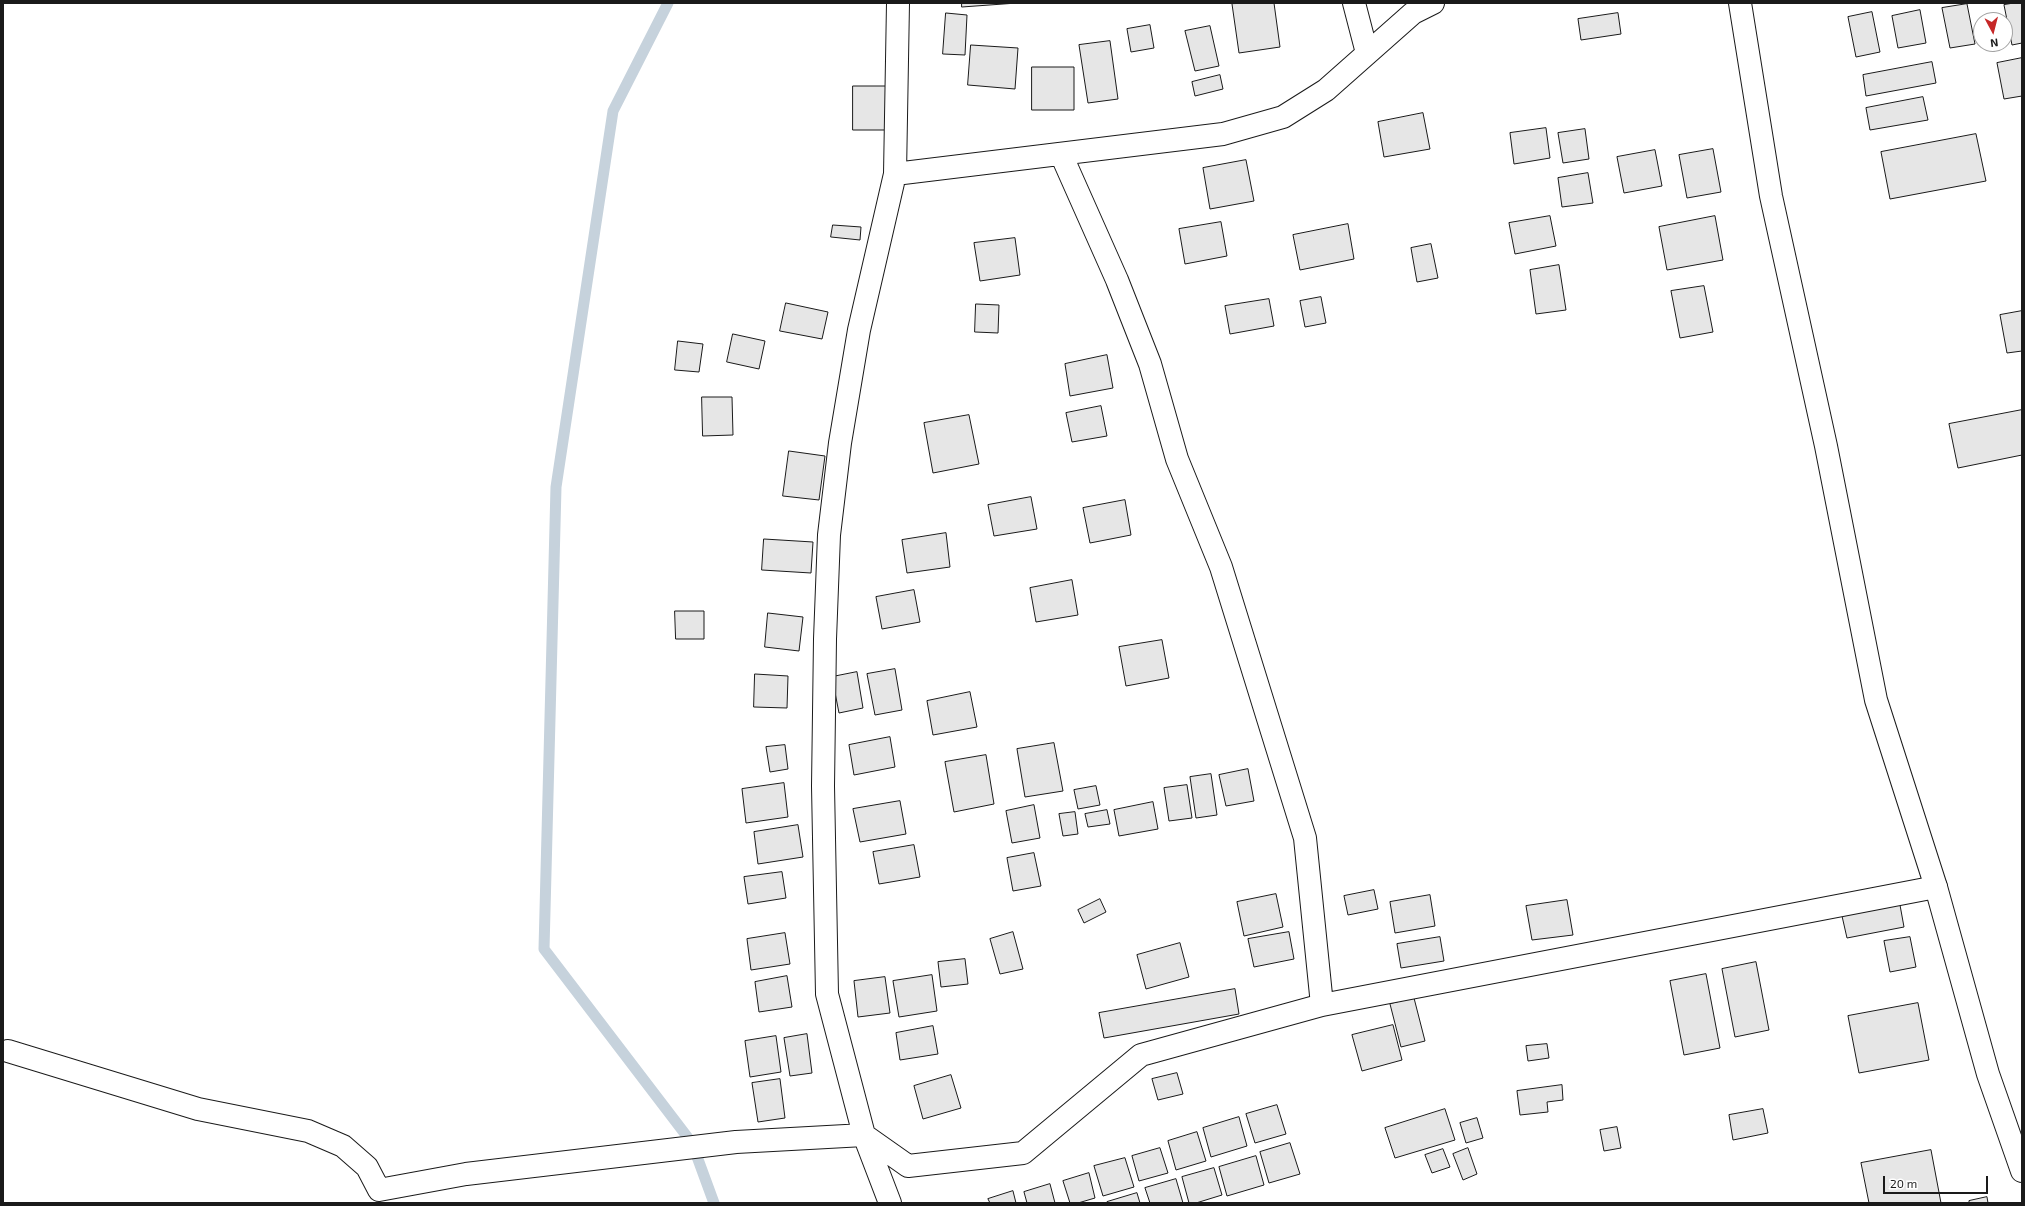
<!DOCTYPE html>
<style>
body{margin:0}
#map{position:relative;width:2025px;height:1206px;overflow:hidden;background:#fff;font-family:"Exo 2",sans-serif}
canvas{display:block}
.frame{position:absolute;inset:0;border:4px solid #1a1a1a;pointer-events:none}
.north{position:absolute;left:1973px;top:12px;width:40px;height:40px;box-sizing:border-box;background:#fff;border:1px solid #a3a3a3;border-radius:50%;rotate:173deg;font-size:11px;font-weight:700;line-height:16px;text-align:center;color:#1a1a1a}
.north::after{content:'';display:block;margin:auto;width:14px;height:18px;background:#c62828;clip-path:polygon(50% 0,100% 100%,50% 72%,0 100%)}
.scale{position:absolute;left:1883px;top:1176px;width:105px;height:18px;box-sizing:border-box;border:2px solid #1a1a1a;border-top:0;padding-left:5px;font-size:12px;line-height:14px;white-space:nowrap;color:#1a1a1a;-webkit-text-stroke:3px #fff;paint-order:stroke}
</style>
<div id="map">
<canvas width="2025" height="1206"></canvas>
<div class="frame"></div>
<div class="north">N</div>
<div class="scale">20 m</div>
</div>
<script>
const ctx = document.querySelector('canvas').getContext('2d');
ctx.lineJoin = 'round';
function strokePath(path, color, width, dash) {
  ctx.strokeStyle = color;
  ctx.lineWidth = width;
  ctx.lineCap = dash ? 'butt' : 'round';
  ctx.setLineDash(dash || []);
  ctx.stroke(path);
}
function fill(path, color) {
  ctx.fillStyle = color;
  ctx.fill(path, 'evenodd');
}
const stream = new Path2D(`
 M 668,3 L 613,111 L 556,487 L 544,949 L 692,1143 L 714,1203`);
const building = new Path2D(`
 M 962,3 L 1017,3 L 962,7 Z
 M 1274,3 L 1280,47 L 1239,53 L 1232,4 Z
 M 2014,3 L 2022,3 L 2022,43 L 2012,45 L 2004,5 Z
 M 1967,4 L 1975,44 L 1950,48 L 1942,8 Z
 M 1920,10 L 1926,43 L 1898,48 L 1892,16 Z
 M 1872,12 L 1880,52 L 1856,57 L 1848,17 Z
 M 946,13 L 967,15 L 965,55 L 943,54 Z
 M 1618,13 L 1621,34 L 1581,40 L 1578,19 Z
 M 1150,25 L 1154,48 L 1131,52 L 1127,29 Z
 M 1210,26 L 1219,66 L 1195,71 L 1185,31 Z
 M 1110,41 L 1118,99 L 1088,103 L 1079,45 Z
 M 971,45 L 1018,48 L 1015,89 L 968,85 Z
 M 2022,58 L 2022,96 L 2004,99 L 1997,63 Z
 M 1932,62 L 1936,83 L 1866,96 L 1863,75 Z
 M 1032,67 L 1074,67 L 1074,110 L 1032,110 Z
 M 1220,75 L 1223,89 L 1195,96 L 1192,82 Z
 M 853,86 L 891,86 L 891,130 L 853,130 Z
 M 1923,97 L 1928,120 L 1870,130 L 1866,108 Z
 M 1423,113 L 1430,149 L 1384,157 L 1378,122 Z
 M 1546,128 L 1550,158 L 1514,164 L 1510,133 Z
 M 1585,129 L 1589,159 L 1563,163 L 1558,133 Z
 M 1976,134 L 1986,181 L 1890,199 L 1881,152 Z
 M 1713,149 L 1721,192 L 1687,198 L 1679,155 Z
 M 1655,150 L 1662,186 L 1624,193 L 1617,157 Z
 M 1246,160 L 1254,201 L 1210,209 L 1203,168 Z
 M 1588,173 L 1593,203 L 1562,207 L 1558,178 Z
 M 1550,216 L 1556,246 L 1515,254 L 1509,223 Z
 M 1715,216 L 1723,260 L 1667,270 L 1659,227 Z
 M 1221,222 L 1227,256 L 1185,264 L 1179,229 Z
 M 1348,224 L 1354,259 L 1300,270 L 1293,235 Z
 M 833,225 L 861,227 L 860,240 L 831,237 Z
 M 1015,238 L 1020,275 L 980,281 L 974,243 Z
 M 1431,244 L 1438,278 L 1417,282 L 1411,248 Z
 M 1559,265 L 1566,310 L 1536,314 L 1530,270 Z
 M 1704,286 L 1713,332 L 1680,338 L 1671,291 Z
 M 1321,297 L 1326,323 L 1305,327 L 1300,301 Z
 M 1269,299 L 1274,326 L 1230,334 L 1225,306 Z
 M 786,303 L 828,312 L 822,339 L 780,331 Z
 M 976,304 L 999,305 L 998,333 L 975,332 Z
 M 2022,311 L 2022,351 L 2007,353 L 2000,315 Z
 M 733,334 L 765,341 L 759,369 L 727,362 Z
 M 678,341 L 703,344 L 699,372 L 675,370 Z
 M 1107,355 L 1113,388 L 1070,396 L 1065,364 Z
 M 702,397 L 732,397 L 733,435 L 703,436 Z
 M 1101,406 L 1107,436 L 1072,442 L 1066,413 Z
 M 2022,410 L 2022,455 L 1958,468 L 1949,424 Z
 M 969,415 L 979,464 L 933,473 L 924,423 Z
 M 789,451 L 825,456 L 819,500 L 783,496 Z
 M 1031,497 L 1037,529 L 994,536 L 988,505 Z
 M 1125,500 L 1131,535 L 1090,543 L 1083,508 Z
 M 946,533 L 950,567 L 907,573 L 902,540 Z
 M 764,539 L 813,542 L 811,573 L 762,570 Z
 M 1072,580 L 1078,615 L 1036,622 L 1030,588 Z
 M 914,590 L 920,622 L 882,629 L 876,597 Z
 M 675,611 L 704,611 L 704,639 L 676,639 Z
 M 768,613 L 803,617 L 799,651 L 765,647 Z
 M 1162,640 L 1169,678 L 1126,686 L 1119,647 Z
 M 895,669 L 902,710 L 875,715 L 867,674 Z
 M 857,672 L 863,708 L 839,713 L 832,677 Z
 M 755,674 L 788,676 L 787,708 L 754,707 Z
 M 970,692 L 977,727 L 933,735 L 927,701 Z
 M 890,737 L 895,767 L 854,775 L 849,745 Z
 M 1054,743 L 1063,791 L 1025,797 L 1017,749 Z
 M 785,745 L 788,769 L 770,772 L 766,747 Z
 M 986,755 L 994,804 L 954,812 L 945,762 Z
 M 1248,769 L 1254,801 L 1226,806 L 1219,775 Z
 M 1211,774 L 1217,815 L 1196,818 L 1190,777 Z
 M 784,783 L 788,817 L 746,823 L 742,789 Z
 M 1187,785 L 1192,818 L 1169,821 L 1164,788 Z
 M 1096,786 L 1100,805 L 1078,809 L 1074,790 Z
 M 900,801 L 906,834 L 860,842 L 853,809 Z
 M 1153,802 L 1158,829 L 1119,836 L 1114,810 Z
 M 1034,805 L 1040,838 L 1012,843 L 1006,811 Z
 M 1107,810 L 1110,824 L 1088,827 L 1085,814 Z
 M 1075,812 L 1078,834 L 1063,836 L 1059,814 Z
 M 798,825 L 803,857 L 758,864 L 754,832 Z
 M 914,845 L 920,877 L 879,884 L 873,852 Z
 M 1034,853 L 1041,886 L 1013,891 L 1007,858 Z
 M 782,872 L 786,898 L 748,904 L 744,877 Z
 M 1374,890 L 1378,909 L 1348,915 L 1344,896 Z
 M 1276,894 L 1283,927 L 1244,936 L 1237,902 Z
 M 1430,895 L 1435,926 L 1395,933 L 1390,902 Z
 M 1100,899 L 1106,912 L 1084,923 L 1078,910 Z
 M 1567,900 L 1573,935 L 1532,940 L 1526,906 Z
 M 1900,905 L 1904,927 L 1847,938 L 1842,916 Z
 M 1013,932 L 1023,969 L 1000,974 L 990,939 Z
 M 1289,932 L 1294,959 L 1254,967 L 1248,939 Z
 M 785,933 L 790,964 L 751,970 L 747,939 Z
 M 1440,937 L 1444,961 L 1401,968 L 1397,944 Z
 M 1910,937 L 1916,967 L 1890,972 L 1884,941 Z
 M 1180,943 L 1189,977 L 1146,989 L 1137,955 Z
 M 965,959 L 968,984 L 941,987 L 938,962 Z
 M 1756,962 L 1769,1030 L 1735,1037 L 1722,969 Z
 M 1706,974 L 1720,1048 L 1684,1055 L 1670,981 Z
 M 932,975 L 937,1011 L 899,1017 L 893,981 Z
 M 787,976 L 792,1007 L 759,1012 L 755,982 Z
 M 885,977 L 890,1013 L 858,1017 L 854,981 Z
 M 1235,989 L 1239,1014 L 1104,1038 L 1099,1013 Z
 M 1414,998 L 1425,1041 L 1401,1047 L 1390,1004 Z
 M 1918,1003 L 1929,1060 L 1859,1073 L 1848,1016 Z
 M 1393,1025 L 1402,1060 L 1362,1071 L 1352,1035 Z
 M 933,1026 L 938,1054 L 900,1060 L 896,1033 Z
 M 807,1034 L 812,1073 L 790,1076 L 784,1038 Z
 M 776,1036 L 781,1072 L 750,1077 L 745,1041 Z
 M 1547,1044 L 1549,1058 L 1528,1061 L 1526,1046 Z
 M 1177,1073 L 1183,1094 L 1158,1100 L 1152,1079 Z
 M 951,1075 L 961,1108 L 923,1119 L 914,1086 Z
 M 780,1079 L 785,1118 L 758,1122 L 752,1083 Z
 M 1562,1085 L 1563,1100 L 1547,1102 L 1548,1112 L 1520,1115 L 1517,1091 Z
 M 1277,1105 L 1286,1134 L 1255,1143 L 1246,1114 Z
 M 1445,1109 L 1455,1140 L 1395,1158 L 1385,1128 Z
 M 1763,1109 L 1768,1133 L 1733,1140 L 1729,1115 Z
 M 1239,1117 L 1247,1146 L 1211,1157 L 1203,1128 Z
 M 1477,1118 L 1483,1138 L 1466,1143 L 1460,1123 Z
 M 1617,1127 L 1621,1148 L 1604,1151 L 1600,1130 Z
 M 1197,1132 L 1206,1161 L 1176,1170 L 1168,1141 Z
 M 1290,1143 L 1300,1174 L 1269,1183 L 1260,1152 Z
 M 1160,1148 L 1168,1173 L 1139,1181 L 1132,1156 Z
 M 1468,1148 L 1477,1174 L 1463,1180 L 1453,1154 Z
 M 1443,1149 L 1450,1167 L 1432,1173 L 1425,1155 Z
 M 1931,1150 L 1941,1203 L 1869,1203 L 1861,1163 Z
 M 1256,1156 L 1264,1185 L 1227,1196 L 1219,1167 Z
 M 1125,1158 L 1134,1187 L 1103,1196 L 1094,1166 Z
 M 1214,1168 L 1222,1195 L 1196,1203 L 1189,1203 L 1182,1177 Z
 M 1089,1173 L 1095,1198 L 1078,1203 L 1070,1203 L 1063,1181 Z
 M 1176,1179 L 1183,1203 L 1150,1203 L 1145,1188 Z
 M 1050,1184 L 1055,1203 L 1027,1203 L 1024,1192 Z
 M 1013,1191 L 1016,1203 L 990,1203 L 988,1199 Z
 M 1137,1193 L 1140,1203 L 1107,1203 L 1107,1202 Z
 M 1987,1197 L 1988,1203 L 1969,1203 L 1969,1201 Z`);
const minor = new Path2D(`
 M 1354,3 L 1367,53
 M 1061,154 L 1117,280 L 1150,364 L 1177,459 L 1221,567 L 1305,838 L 1322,1005
 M 895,174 L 1223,134 L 1283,117 L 1326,90 L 1413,13 L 1433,3
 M 8,1051 L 198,1109 L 308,1131 L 343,1146 L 367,1167 L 379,1190 L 466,1174 L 736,1142 L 864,1135 L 908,1166 L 1023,1153 L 1141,1055 L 1322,1005 L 1936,887
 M 890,1203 L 864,1135 L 827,994 L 823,786 L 825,639 L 829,535 L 840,443 L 859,330 L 895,174 L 898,3`);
const trunk = new Path2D(`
 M 1740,3 L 1771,196 L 1826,446 L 1876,700 L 1936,887 L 1988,1074 L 2022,1171`);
strokePath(stream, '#c6d2dc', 11);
fill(building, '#e6e6e6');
strokePath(building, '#1a1a1a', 1);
strokePath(minor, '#1a1a1a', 24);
strokePath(trunk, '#1a1a1a', 24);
strokePath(minor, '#fff', 22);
strokePath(trunk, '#fff', 22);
</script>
